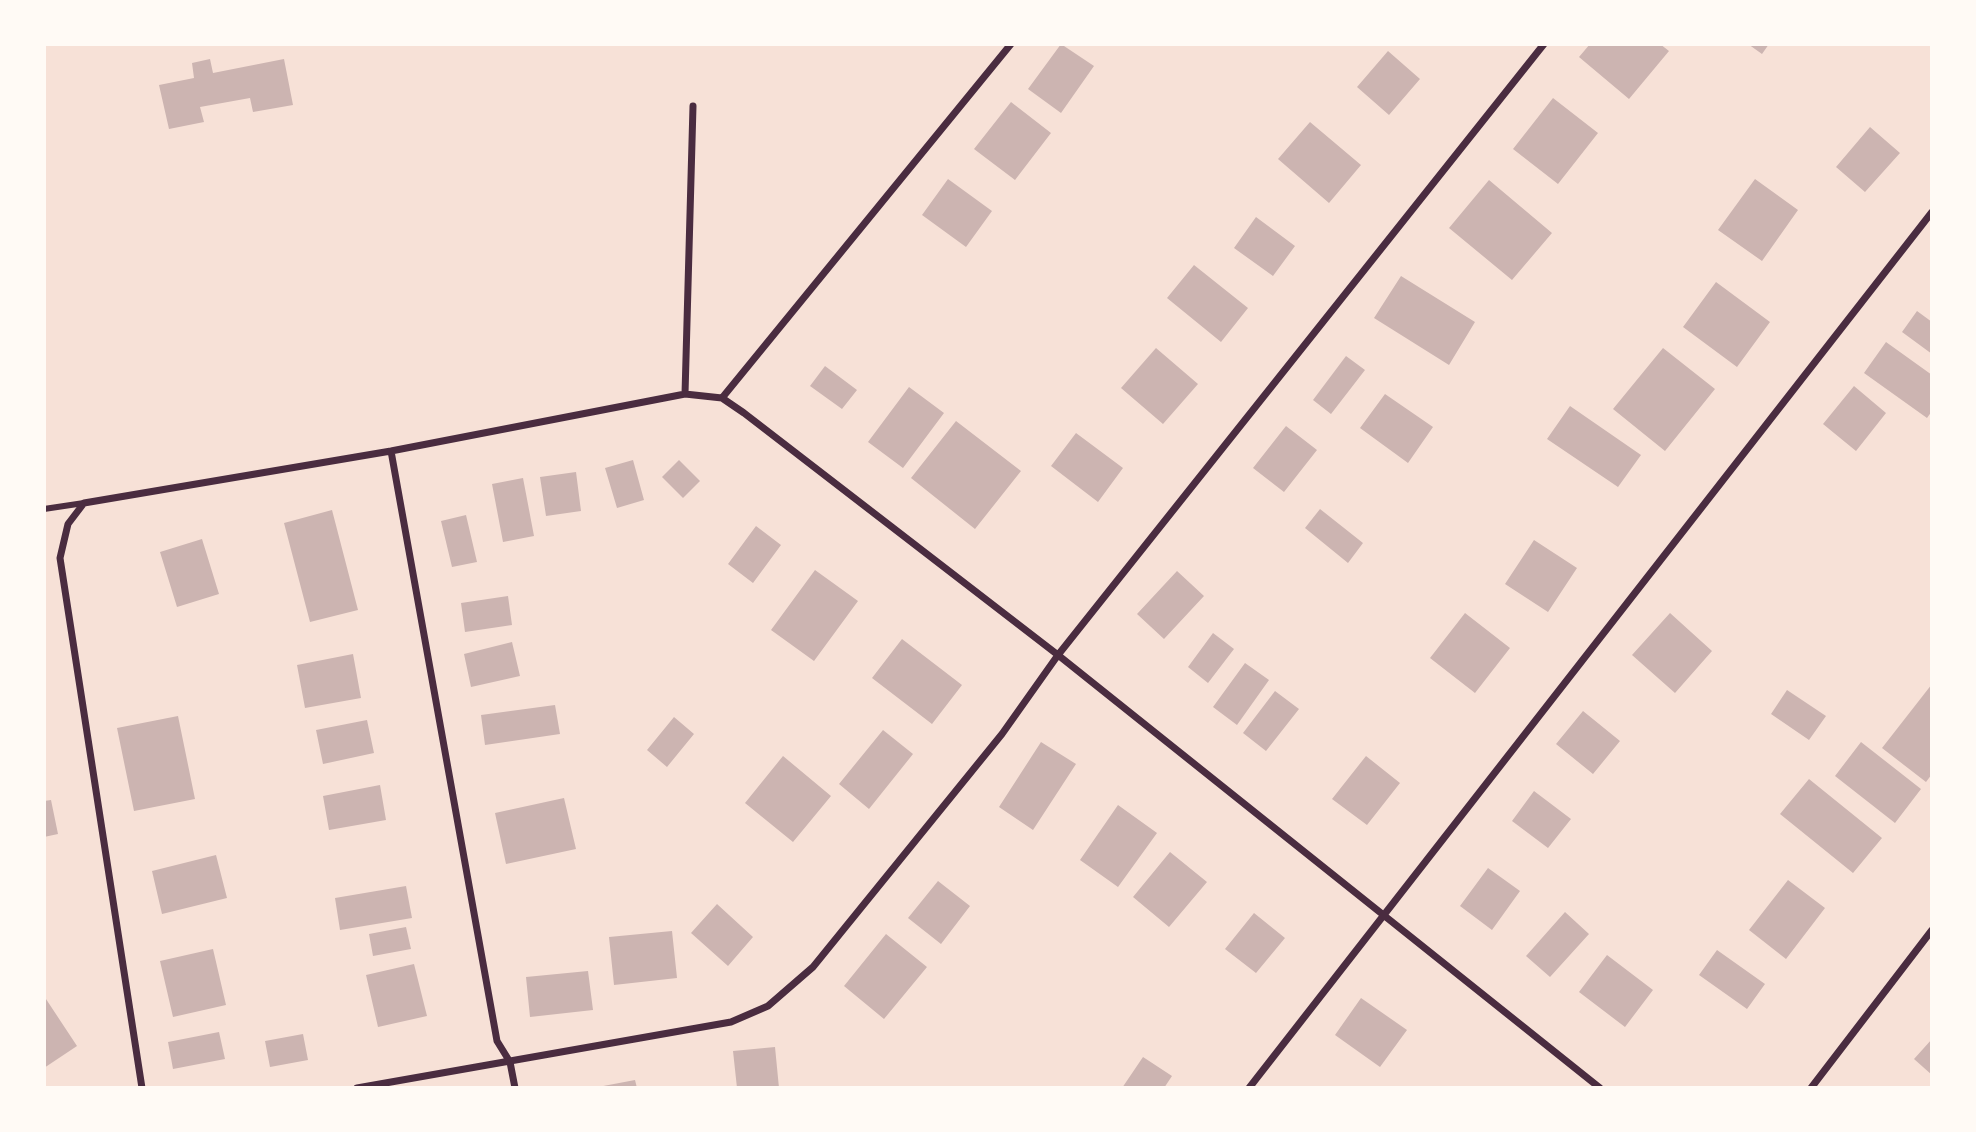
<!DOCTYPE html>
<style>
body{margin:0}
#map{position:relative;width:1976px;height:1132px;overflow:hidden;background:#f7e1d7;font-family:Raleway,sans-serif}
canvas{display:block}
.frame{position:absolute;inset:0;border:46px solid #fffaf5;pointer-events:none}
</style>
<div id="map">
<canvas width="1976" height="1132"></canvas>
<div class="frame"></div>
</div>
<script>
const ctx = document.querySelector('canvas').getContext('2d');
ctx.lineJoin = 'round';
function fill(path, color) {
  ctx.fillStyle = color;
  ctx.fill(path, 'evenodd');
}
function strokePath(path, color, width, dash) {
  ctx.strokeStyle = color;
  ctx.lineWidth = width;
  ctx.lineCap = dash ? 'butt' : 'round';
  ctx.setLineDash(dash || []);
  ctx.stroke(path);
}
const building = new Path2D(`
 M 1061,44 L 1094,66 L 1061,113 L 1028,89 Z
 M 1590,44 L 1660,44 L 1669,51 L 1629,99 L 1579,57 Z
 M 1748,44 L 1769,44 L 1762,54 Z
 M 1388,51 L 1420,79 L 1389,115 L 1357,87 Z
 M 210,59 L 213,73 L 284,59 L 293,105 L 253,112 L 250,98 L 200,107 L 204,122 L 169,129 L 159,85 L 194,78 L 192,63 Z
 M 1553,98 L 1598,133 L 1558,184 L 1513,149 Z
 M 1011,102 L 1051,133 L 1015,180 L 974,149 Z
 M 1310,122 L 1361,165 L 1329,203 L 1278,159 Z
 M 1870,127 L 1900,153 L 1865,192 L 1836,167 Z
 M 948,179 L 992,211 L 966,247 L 922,215 Z
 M 1755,179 L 1798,210 L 1762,261 L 1718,230 Z
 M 1489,180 L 1552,233 L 1512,280 L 1449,228 Z
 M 1256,217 L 1295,246 L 1273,276 L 1234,248 Z
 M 1194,265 L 1248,308 L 1221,342 L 1167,298 Z
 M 1401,276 L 1475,322 L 1449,365 L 1374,318 Z
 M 1716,282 L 1770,322 L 1737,367 L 1683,327 Z
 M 1917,311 L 1932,322 L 1932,354 L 1902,332 Z
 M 1886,342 L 1932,375 L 1932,411 L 1927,418 L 1864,373 Z
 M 1156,348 L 1198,384 L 1163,424 L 1121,388 Z
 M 1663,348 L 1715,389 L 1665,451 L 1613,409 Z
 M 1346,356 L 1365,370 L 1331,414 L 1313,400 Z
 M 825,366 L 857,390 L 842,409 L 810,386 Z
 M 1854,386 L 1886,413 L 1856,451 L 1823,424 Z
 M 909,387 L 944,413 L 903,468 L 868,442 Z
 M 1385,394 L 1433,427 L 1408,463 L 1360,428 Z
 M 1570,406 L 1641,455 L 1618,487 L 1547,439 Z
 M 956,421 L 1021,471 L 975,529 L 911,478 Z
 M 1286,426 L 1317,450 L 1284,492 L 1253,468 Z
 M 1076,433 L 1123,468 L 1098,502 L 1051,466 Z
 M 633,460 L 644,500 L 617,508 L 605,468 Z
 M 679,460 L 700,481 L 683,498 L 662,477 Z
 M 576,472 L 581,511 L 546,516 L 540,477 Z
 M 523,478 L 534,536 L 503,542 L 492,484 Z
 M 1320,509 L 1363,543 L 1348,563 L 1305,528 Z
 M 332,510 L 358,610 L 310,622 L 284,523 Z
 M 466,515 L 477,562 L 452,567 L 441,521 Z
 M 756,526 L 781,545 L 753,583 L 728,564 Z
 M 202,539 L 219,594 L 177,607 L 160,552 Z
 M 1534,540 L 1577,568 L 1548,612 L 1505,584 Z
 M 815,570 L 858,601 L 814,661 L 771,630 Z
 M 1177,571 L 1204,596 L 1164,639 L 1137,614 Z
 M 508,596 L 512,625 L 465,632 L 461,603 Z
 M 1465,613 L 1510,648 L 1475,693 L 1430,658 Z
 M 1670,613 L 1712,651 L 1675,693 L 1632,655 Z
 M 1213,633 L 1234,649 L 1208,683 L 1188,667 Z
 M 902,639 L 962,685 L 932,724 L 872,678 Z
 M 512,642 L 520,676 L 471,687 L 464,654 Z
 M 353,654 L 361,698 L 305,708 L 297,665 Z
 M 1245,663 L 1269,680 L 1237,725 L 1213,707 Z
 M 1932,684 L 1932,774 L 1926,782 L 1882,748 Z
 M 1787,690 L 1826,716 L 1809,740 L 1771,714 Z
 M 1275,691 L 1299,709 L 1266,751 L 1243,733 Z
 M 555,705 L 560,734 L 485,745 L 481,715 Z
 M 1583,711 L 1620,741 L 1593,774 L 1556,744 Z
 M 178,716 L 195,799 L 134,811 L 117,728 Z
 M 674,717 L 694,734 L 667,767 L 647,750 Z
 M 367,720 L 374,753 L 323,764 L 316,730 Z
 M 883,730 L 913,754 L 869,809 L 839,784 Z
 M 1041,742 L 1076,764 L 1033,830 L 999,807 Z
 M 1861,742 L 1921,789 L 1895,823 L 1835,776 Z
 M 783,756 L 831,796 L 793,842 L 745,803 Z
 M 1366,756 L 1400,783 L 1367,825 L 1332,799 Z
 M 1809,779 L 1882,838 L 1853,873 L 1780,814 Z
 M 380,785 L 386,820 L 329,830 L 323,796 Z
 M 1534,791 L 1571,819 L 1548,848 L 1512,821 Z
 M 564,798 L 576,849 L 506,864 L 495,813 Z
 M 51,800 L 58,834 L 44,837 L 44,801 Z
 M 1118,805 L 1157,833 L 1118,887 L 1080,860 Z
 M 1170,852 L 1207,882 L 1169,927 L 1133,897 Z
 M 216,855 L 227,898 L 162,914 L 152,871 Z
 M 1488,868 L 1520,891 L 1492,930 L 1460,906 Z
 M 1788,880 L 1825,908 L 1786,959 L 1749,930 Z
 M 938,881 L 970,906 L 941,944 L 908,918 Z
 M 406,886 L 412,918 L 340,930 L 335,898 Z
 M 717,904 L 753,937 L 728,966 L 691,933 Z
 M 1565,912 L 1589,934 L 1550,977 L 1526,956 Z
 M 1254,913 L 1285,938 L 1256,973 L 1225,949 Z
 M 406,927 L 411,949 L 373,956 L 369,934 Z
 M 672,931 L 677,978 L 614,985 L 609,937 Z
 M 886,934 L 927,967 L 884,1019 L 844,986 Z
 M 213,949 L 226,1005 L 173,1017 L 160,961 Z
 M 1717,950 L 1765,984 L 1747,1009 L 1699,975 Z
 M 1607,955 L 1653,990 L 1625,1027 L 1579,992 Z
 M 414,964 L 427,1016 L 378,1027 L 366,975 Z
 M 588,971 L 593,1010 L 530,1017 L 526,977 Z
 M 44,996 L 77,1046 L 44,1068 Z
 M 1361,998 L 1407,1030 L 1380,1067 L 1335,1035 Z
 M 219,1032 L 225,1059 L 173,1069 L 168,1042 Z
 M 303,1034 L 308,1060 L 270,1067 L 265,1041 Z
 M 1932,1039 L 1932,1075 L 1914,1059 Z
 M 775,1047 L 779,1088 L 737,1088 L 733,1051 Z
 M 1143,1057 L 1172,1076 L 1164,1088 L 1122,1088 Z
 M 635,1080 L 637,1088 L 598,1088 L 598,1087 Z`);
const pedestrian = new Path2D(`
 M 44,509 L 84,503`);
const minor = new Path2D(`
 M 685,394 L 693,106
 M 722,398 L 1011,44
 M 391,451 L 497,1041 L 510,1062 L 515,1088
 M 142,1088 L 60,558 L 68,524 L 84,503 L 391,451 L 685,394 L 722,398 L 744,413 L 1058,655 L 1600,1088
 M 357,1088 L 731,1022 L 768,1006 L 813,967 L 1002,734 L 1058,655 L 1544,44
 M 1249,1088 L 1932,212
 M 1811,1088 L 1932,930`);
fill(building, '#ccb4b1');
strokePath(pedestrian, '#4a2c40', 6);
strokePath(minor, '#4a2c40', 7);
</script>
